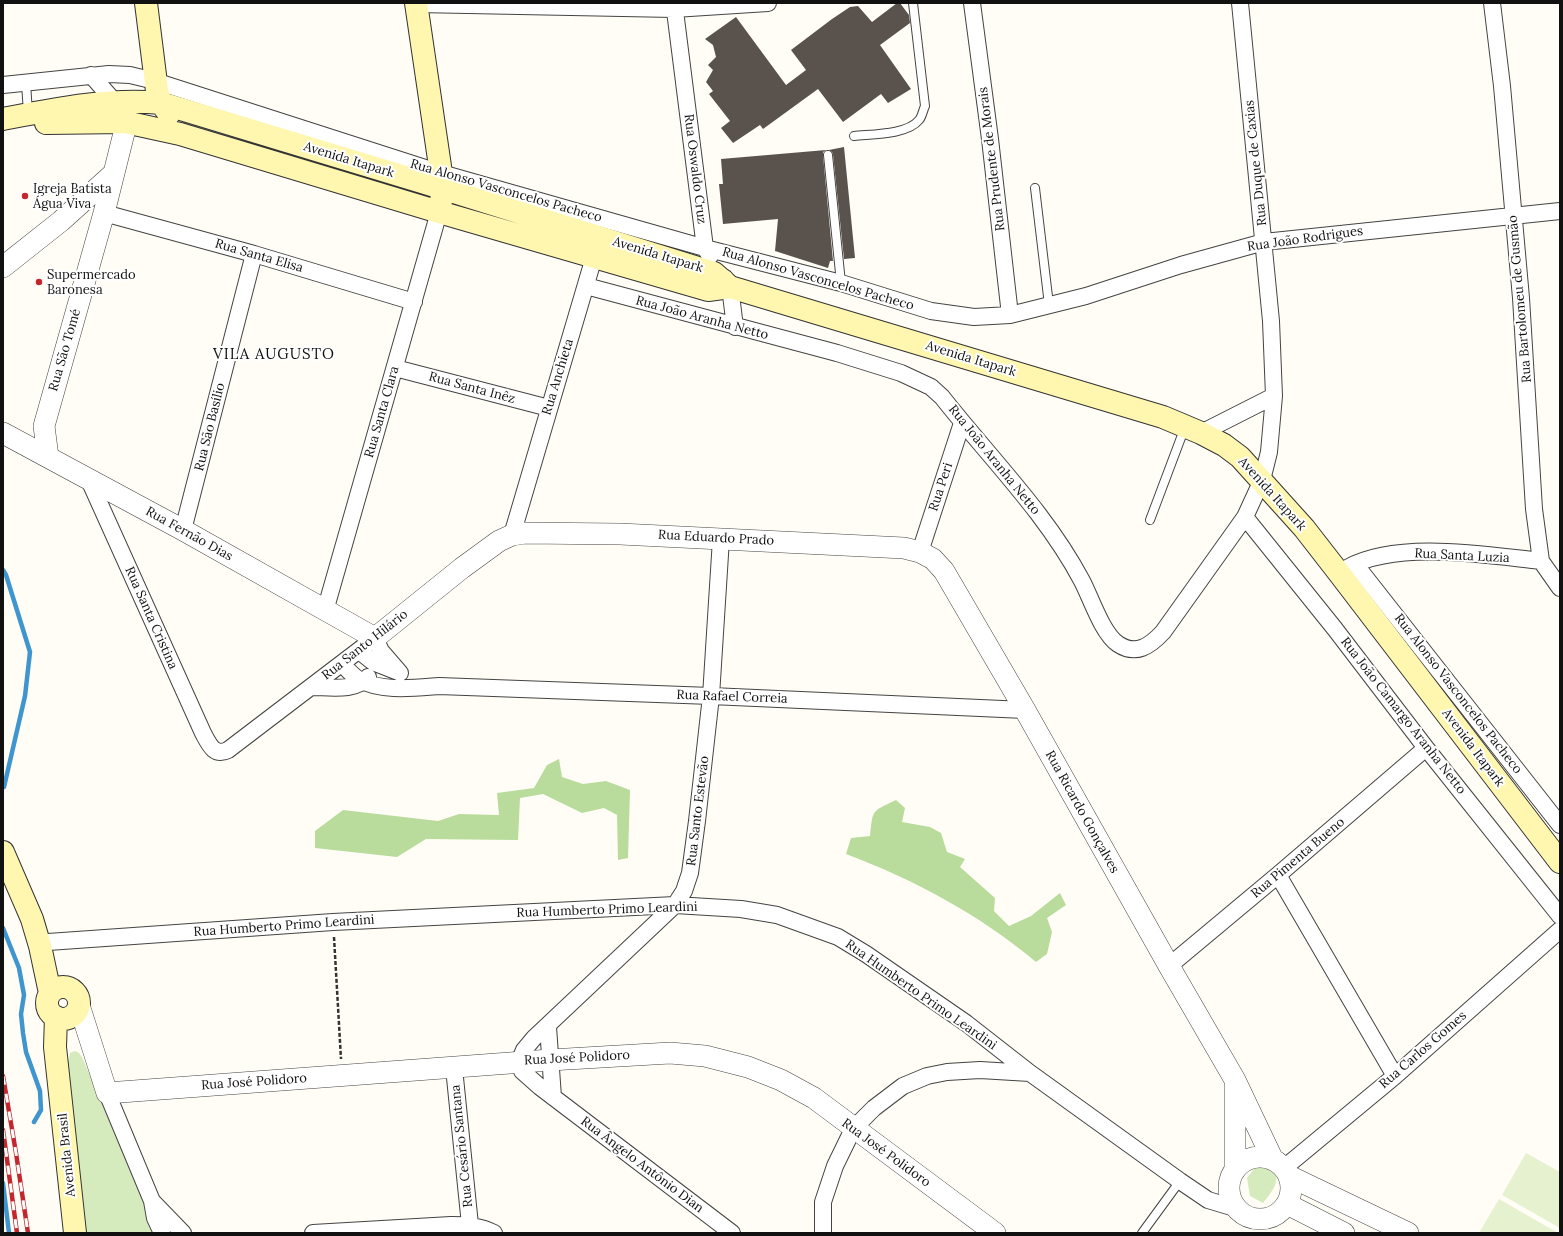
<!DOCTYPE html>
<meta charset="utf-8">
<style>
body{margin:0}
#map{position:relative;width:1563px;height:1236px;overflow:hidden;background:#fffdf5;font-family:Lora,serif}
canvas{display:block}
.frame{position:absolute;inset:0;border:4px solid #111;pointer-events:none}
</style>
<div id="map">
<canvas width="1563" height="1236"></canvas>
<div class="frame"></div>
</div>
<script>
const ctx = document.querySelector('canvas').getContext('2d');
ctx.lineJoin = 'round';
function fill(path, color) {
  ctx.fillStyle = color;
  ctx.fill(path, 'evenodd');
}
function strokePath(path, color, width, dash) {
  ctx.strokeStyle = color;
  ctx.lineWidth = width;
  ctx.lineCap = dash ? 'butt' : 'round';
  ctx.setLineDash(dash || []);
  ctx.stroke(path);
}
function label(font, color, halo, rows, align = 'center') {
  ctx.font = font + ' Lora,serif';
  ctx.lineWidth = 4;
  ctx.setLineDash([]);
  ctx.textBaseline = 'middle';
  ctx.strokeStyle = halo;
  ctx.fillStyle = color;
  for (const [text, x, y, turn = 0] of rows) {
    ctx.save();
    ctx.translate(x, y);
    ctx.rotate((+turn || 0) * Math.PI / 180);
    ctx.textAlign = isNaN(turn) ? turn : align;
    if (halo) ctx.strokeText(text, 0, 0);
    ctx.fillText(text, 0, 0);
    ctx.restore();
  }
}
const green = new Path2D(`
 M 75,1051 L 79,1053 L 82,1057 L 157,1233 L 83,1233 L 68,1062 L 70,1053 Z
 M 1268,1158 L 1274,1160 C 1279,1181 1277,1186 1263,1203 L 1250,1196 L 1247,1178 L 1258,1164 Z`);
const forest = new Path2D(`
 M 559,759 L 562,777 L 583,784 L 606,781 L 630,790 L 628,858 L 618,860 L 617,815 L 604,808 L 582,813 L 543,794 L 520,798 L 518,840 L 426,839 L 397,857 L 315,848 L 315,831 L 343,810 L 438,821 L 459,814 L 499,815 L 497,793 L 534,788 L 547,765 Z
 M 896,800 L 905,808 L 902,822 L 930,827 L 941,833 L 947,852 L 965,859 L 960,867 L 995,898 L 994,911 L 1009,926 L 1031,916 L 1060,893 L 1066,905 L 1047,918 L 1052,932 L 1047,954 L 1036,962 C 980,915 915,880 846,854 L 851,838 L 870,836 C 873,809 871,812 896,800 Z`);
const pitch = new Path2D(`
 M 1526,1153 L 1560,1172 L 1560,1228 L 1502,1195 Z
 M 1499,1199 L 1558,1233 L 1479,1233 Z`);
const stream = new Path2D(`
 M 3,570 L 6,575 L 30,652 L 25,696 L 4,787
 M 3,928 L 19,968 L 24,995 L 21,1014 L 23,1033 L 26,1052 L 40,1091 L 41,1110 L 34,1122
 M 3,1183 L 9,1233`);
const building = new Path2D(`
 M 897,3 L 900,3 L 909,15 L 910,23 L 880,45 L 911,89 L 888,103 L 881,94 L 843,122 L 818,89 L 763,129 L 760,125 L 733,143 L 721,128 L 730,121 L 709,94 L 713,91 L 706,82 L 713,70 L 708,65 L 716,57 L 713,45 L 705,39 L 736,17 L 786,85 L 806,70 L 791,50 L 832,19 L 850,7 L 858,6 L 872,22 Z
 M 844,147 L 855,258 L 844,259 L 833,154 L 832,152 L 829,150 Z
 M 826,150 L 823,152 L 823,156 L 833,261 L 830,261 L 828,268 L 775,251 L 778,219 L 723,224 L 719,184 L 723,184 L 721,159 Z`);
const path = new Path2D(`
 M 334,937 L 341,1059`);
const service = new Path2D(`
 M 26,83 L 28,113
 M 854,136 C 871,134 907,135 919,120 C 922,117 923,110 925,106 L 913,3
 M 828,155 L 841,283
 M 1035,188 L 1049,305
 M 1150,520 L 1185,427
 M 1142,1233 L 1180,1181`);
const minor = new Path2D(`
 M 674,3 L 705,248 L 710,256
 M 972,3 L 990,139 L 1010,315
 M 1492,3 L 1502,86 L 1521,298 L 1534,509 L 1541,561 L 1560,588
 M 416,4 L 674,9 L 768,3
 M 91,75 L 114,101
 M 3,85 L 109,74 L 130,75 L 155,81 L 441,173 L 705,248 L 841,283 L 931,311 L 974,317 L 1010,315 L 1086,296 L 1181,265 L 1264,242 L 1560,211
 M 104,213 L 254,254 L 414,302
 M 725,278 L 730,287 L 735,327
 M 586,286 L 837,353 L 901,373 L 931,387 L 942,397 C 990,458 1046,513 1082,581 C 1091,598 1102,633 1118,644 C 1136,656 1150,646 1163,632 L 1245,517 L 1262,480 L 1269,452 L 1274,396 L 1271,321 L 1240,3
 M 395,368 L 549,408
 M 1201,433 L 1274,396
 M 89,480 L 203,733 C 209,744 214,757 228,750 L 375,638 L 381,651 L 400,673
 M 1245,517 L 1335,629 L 1426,748 L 1560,916
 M 183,530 L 254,254
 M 512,535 L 597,247
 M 721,539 L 711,696 L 697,821 L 690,873 L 684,891 L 675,905 L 534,1038 L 524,1050 L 519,1062 L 522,1071 L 540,1087 L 732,1233
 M 920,552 L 962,423
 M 1355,564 L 1560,825
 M 1347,568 C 1397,540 1485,555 1541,561
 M 325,611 L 439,212
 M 359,651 L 373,662 L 396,671
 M 342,664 C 347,669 352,675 358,679 C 381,692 413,688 439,686 L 711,696 L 1025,710
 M 311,687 C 329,687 356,692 368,677
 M 1278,875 L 1395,1076
 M 40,946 L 48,942 L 333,922 L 675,905 L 741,909 L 777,915 L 838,937 L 866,954 L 966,1023 L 1030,1073 L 1180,1181 L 1208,1200 L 1238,1209
 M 1169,966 L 1278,875 L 1426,748
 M 548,1027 L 553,1097
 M 454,1068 L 470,1225
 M 107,1093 L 152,1201 L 155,1218 L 162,1233
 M 1284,1168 L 1395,1076 L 1560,930
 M 152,1201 L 183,1233
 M 313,1233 L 451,1225 C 467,1225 480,1226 494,1233
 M 823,1233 L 823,1202 L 835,1166 L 853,1129 L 874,1108 L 903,1086 L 927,1076 L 947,1072 L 980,1070 L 1030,1073`);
const tertiary = new Path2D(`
 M 3,267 L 61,221 L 113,174
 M 3,433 L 183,530 L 375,638 L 462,568 L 499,541 L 512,535 L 525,533 L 620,534 L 904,548 L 920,552 L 933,559 L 944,571 L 1025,710 L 1169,966 L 1235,1080 L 1273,1160
 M 48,457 L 44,426 L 104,213 L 124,133 L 125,122 L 118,106
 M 79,1005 L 107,1093
 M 1235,1084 L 1235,1170
 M 107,1093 L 550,1060 L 670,1053 L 705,1056 L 748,1067 L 781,1080 L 814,1098 L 995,1233
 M1229 1188a31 31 0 1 1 62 0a31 31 0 1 1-62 0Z
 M 1289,1176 L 1408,1233
 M 1287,1204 L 1344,1233`);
const secondary = new Path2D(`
 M 146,3 L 157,91 L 161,103 L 169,114
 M 416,3 L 441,173 L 443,189 L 441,201
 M 3,119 C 55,109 108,98 161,103 L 425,183 L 714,273 L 730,287 L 1163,417 L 1201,433 L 1224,445 L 1240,457 L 1304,528 L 1339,573 L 1560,862
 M 46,123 L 125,122 L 180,134 L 439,212 L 708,290 L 730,287
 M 3,852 L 32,919 L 40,946 L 50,993
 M47 1003a16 16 0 1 1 32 0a16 16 0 1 1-32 0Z
 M 56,1017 L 55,1047 L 75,1233`);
const rail = new Path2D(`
 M 3,1076 L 16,1153 L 28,1233
 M 3,1130 L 17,1233`);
const markers = [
 [25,196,4,"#c4262e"],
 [39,282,4,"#c4262e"]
];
const streetNames = [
 ["Rua Prudente de Morais",992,159,-97],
 ["Avenida Itapark",349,160,17],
 ["Rua Duque de Caxias",1256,163,-96],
 ["Rua Oswaldo Cruz",695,169,83],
 ["Rua Alonso Vasconcelos Pacheco",506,191,16],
 ["Rua João Rodrigues",1305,239,-8],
 ["Avenida Itapark",658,255,17],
 ["Rua Santa Elisa",259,256,16],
 ["Rua Alonso Vasconcelos Pacheco",818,279,16],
 ["Rua Bartolomeu de Gusmão",1520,299,-95],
 ["Rua João Aranha Netto",702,318,15],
 ["Rua São Tomé",65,350,-74],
 ["Avenida Itapark",971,359,17],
 ["Rua Anchieta",558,377,-73],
 ["Rua Santa Inêz",472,388,15],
 ["Rua Santa Clara",382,412,-74],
 ["Rua São Basílio",210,427,-76],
 ["Rua João Aranha Netto",994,460,51],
 ["Rua Peri",941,487,-72],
 ["Avenida Itapark",1272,494,48],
 ["Rua Fernão Dias",189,534,29],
 ["Rua Eduardo Prado",716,538,3],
 ["Rua Santa Luzia",1462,556,3],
 ["Rua Santa Cristina",151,618,66],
 ["Rua Santo Hilário",365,645,-38],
 ["Rua Alonso Vasconcelos Pacheco",1458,694,52],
 ["Rua Rafael Correia",732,697,2],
 ["Rua João Camargo Aranha Netto",1403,716,52],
 ["Avenida Itapark",1473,748,53],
 ["Rua Santo Estevão",698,811,-83],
 ["Rua Ricardo Gonçalves",1082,812,61],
 ["Rua Pimenta Bueno",1298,858,-40],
 ["Rua Humberto Primo Leardini",607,910,-2],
 ["Rua Humberto Primo Leardini",284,926,-4],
 ["Rua Humberto Primo Leardini",921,995,35],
 ["Rua Carlos Gomes",1423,1050,-41],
 ["Rua José Polidoro",577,1058,-3],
 ["Rua José Polidoro",254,1082,-4],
 ["Rua Cesário Santana",462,1146,-96],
 ["Rua José Polidoro",886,1153,36],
 ["Avenida Brasil",67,1155,-96],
 ["Rua Ângelo Antônio Dian",642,1165,37]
];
const poiNames = [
 ["Igreja Batista",33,189],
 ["Água Viva",33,204],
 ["Supermercado",47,275],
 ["Baronesa",47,290]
];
const quarterNames = [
 ["VILA AUGUSTO",274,355]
];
fill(green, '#d5ebbd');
fill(forest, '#b9dc9c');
fill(pitch, '#e6f2cf');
strokePath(stream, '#3f96cf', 4.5);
fill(building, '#5a524d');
strokePath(service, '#444', 10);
strokePath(minor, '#444', 18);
strokePath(tertiary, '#444', 22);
strokePath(secondary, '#333', 24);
strokePath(path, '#333', 2.5, [4, 2]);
strokePath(service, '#fff', 8);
strokePath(minor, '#fff', 16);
strokePath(tertiary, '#fff', 21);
strokePath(secondary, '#fff6b0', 22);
strokePath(rail, '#c4262e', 4.5);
strokePath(rail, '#fff', 3, [9]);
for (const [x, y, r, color] of markers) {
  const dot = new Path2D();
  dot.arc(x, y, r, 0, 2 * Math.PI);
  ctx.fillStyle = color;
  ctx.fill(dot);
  strokePath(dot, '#fff', 1.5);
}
label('13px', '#111', '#fff', streetNames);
label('13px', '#111', '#fff', poiNames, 'left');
ctx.letterSpacing = '1px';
label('15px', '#111', '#fff', quarterNames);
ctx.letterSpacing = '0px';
</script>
